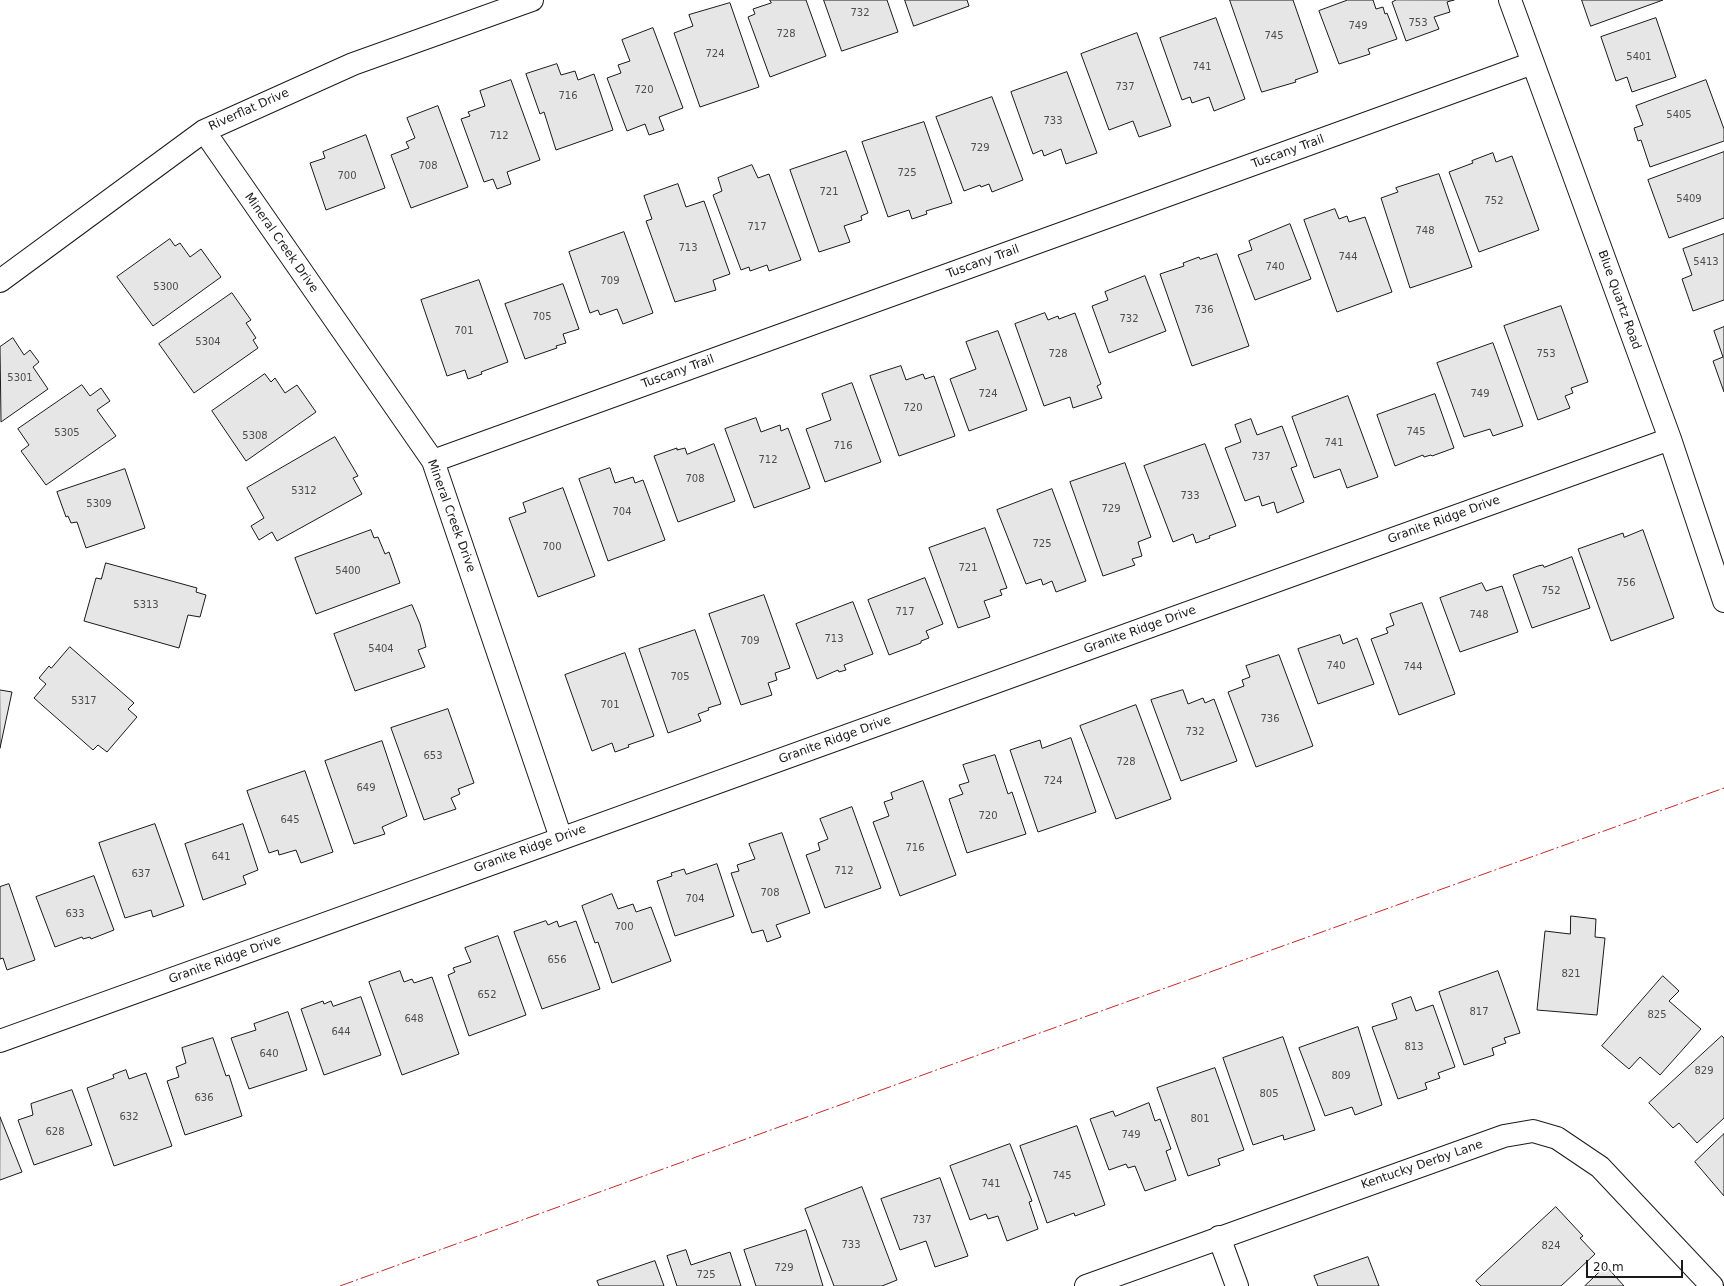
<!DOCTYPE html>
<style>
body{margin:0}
#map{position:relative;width:1724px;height:1286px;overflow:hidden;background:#fff;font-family:"DejaVu Sans",sans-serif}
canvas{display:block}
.scale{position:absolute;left:1586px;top:1260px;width:97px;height:18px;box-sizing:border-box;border:2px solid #1a1a1a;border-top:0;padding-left:5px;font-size:12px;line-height:14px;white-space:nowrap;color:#1a1a1a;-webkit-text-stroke:3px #fff;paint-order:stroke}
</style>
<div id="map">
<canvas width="1724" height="1286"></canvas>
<div class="scale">20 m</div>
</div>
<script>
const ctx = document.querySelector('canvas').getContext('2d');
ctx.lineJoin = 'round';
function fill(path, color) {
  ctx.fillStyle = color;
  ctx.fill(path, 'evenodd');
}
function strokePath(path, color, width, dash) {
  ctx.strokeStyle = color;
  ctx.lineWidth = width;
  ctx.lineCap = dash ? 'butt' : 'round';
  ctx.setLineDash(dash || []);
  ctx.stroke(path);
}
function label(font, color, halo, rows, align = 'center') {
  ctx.font = font + ' "DejaVu Sans",sans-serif';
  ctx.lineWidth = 3;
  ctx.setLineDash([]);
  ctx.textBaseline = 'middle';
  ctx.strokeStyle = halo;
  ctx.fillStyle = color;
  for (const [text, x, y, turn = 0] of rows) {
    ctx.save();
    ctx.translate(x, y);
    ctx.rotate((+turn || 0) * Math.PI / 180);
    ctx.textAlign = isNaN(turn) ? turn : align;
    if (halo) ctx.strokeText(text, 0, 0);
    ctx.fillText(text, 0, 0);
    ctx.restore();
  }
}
const building = new Path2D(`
 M 770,0 L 806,0 L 826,56 L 770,77 L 748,17 L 755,14 L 753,9 L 771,3 Z
 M 824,0 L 887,0 L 898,32 L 842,51 Z
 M 905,0 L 967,0 L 969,6 L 914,26 Z
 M 1230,0 L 1293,0 L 1318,72 L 1295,80 L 1296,82 L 1262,92 Z
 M 1348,0 L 1373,0 L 1376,9 L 1383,7 L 1385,14 L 1387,13 L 1397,39 L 1368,49 L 1370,54 L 1339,64 L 1319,11 Z
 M 1454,0 L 1447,2 L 1450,12 L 1434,17 L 1439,29 L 1406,41 L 1392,2 L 1396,0 Z
 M 1582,0 L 1663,0 L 1591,26 Z
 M 730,3 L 759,87 L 700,107 L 674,33 L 693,26 L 689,15 Z
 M 1216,18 L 1245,99 L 1214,111 L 1209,97 L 1192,103 L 1190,97 L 1182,100 L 1160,38 Z
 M 1656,18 L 1676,77 L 1632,92 L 1627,77 L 1616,81 L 1601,37 Z
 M 653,28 L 683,108 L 659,117 L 664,130 L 649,135 L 645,124 L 627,131 L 607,78 L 621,73 L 618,65 L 630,61 L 622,40 Z
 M 1137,33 L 1171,126 L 1139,137 L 1133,121 L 1109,130 L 1081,54 Z
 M 557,64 L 561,75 L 575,71 L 578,80 L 594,74 L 613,130 L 556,150 L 544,112 L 540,114 L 526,74 Z
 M 1067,72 L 1097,153 L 1066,164 L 1061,149 L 1044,156 L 1042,150 L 1033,154 L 1011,92 Z
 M 511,80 L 540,160 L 507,172 L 511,184 L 497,189 L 493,179 L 484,182 L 461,119 L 470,116 L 468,112 L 485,106 L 480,91 Z
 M 1706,80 L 1724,129 L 1724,141 L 1650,167 L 1641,140 L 1638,141 L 1634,128 L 1643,125 L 1636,106 Z
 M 992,97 L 1023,180 L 992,192 L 989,184 L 981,187 L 980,185 L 964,191 L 936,117 Z
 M 438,106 L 468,187 L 411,208 L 391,155 L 409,148 L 406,142 L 415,138 L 407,118 Z
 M 924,122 L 952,203 L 926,211 L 927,214 L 912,219 L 909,210 L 888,217 L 862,142 Z
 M 366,135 L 385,188 L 326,210 L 310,163 L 325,158 L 323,152 Z
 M 846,151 L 868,213 L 861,216 L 862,220 L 844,226 L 850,242 L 819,252 L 790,170 Z
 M 1724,152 L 1724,218 L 1669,238 L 1648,180 Z
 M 1493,153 L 1496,162 L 1512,156 L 1539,230 L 1479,252 L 1449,172 L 1473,163 L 1472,161 Z
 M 752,165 L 758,178 L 769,174 L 801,260 L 769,271 L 767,265 L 750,271 L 749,267 L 741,270 L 713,195 L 722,191 L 718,178 Z
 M 1439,174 L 1472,267 L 1410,288 L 1381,198 L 1398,192 L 1396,188 Z
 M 678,184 L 686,207 L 704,201 L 730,274 L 713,280 L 716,290 L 675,302 L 646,221 L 652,219 L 644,196 Z
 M 1335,209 L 1339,219 L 1347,216 L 1349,222 L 1365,217 L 1392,292 L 1337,312 L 1304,220 Z
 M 1290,224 L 1311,279 L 1255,300 L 1238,255 L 1252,250 L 1249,241 Z
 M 624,232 L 653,313 L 623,324 L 617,309 L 600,315 L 598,310 L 590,313 L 569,252 Z
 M 1724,234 L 1724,300 L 1693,311 L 1682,279 L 1692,275 L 1683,249 Z
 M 170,239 L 175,246 L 180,243 L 190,257 L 201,249 L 221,277 L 153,326 L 117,277 Z
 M 1217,254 L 1249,346 L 1192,366 L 1160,274 L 1184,266 L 1183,263 L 1199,257 L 1200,259 Z
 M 1145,276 L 1166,331 L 1109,353 L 1092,306 L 1108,300 L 1105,292 Z
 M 479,280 L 508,362 L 481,372 L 482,374 L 468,379 L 465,370 L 447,376 L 421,300 Z
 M 563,284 L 579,329 L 563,334 L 566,343 L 556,346 L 557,348 L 525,359 L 505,304 Z
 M 232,293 L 251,320 L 246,323 L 256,338 L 253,340 L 258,348 L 194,393 L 159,344 Z
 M 1561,306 L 1588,382 L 1571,388 L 1573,393 L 1565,396 L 1570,408 L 1538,420 L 1504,326 Z
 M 1045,313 L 1048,320 L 1058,316 L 1059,319 L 1075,313 L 1101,384 L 1097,386 L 1102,398 L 1073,408 L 1070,397 L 1044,406 L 1015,324 Z
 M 1724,327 L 1724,392 L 1713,361 L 1723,357 L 1714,331 Z
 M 998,331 L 1027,410 L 969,431 L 950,379 L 976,369 L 966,342 Z
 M 13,338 L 24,355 L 30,350 L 39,362 L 33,367 L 48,389 L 1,422 L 0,347 Z
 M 1493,343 L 1523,426 L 1493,436 L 1490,429 L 1464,437 L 1437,363 Z
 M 901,366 L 906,380 L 923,374 L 925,379 L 934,376 L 955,436 L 899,456 L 870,376 Z
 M 265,374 L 271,382 L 275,378 L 285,393 L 297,385 L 316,412 L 246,461 L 212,411 Z
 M 852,383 L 881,462 L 825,482 L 806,429 L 831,420 L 822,394 Z
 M 82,385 L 90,396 L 101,388 L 110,401 L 97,410 L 116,436 L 46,485 L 21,451 L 29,445 L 18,429 Z
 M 1435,394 L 1454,448 L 1432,456 L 1431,455 L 1424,457 L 1423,455 L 1395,466 L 1377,415 Z
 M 1348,396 L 1378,477 L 1347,488 L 1340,469 L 1314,478 L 1292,417 Z
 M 756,418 L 761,432 L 780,425 L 781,431 L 788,428 L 810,488 L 754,508 L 725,429 Z
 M 1251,419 L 1257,435 L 1282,426 L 1297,466 L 1291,468 L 1304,502 L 1277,513 L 1274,502 L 1262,506 L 1259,496 L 1245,501 L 1225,448 L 1241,442 L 1235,425 Z
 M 335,437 L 358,476 L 353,478 L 362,494 L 277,541 L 272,532 L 259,540 L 251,526 L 264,518 L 247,488 Z
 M 714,444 L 735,501 L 678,522 L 654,456 L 677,448 L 677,450 L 685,448 L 687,454 Z
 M 1205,444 L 1236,526 L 1209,536 L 1210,538 L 1196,543 L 1193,534 L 1173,542 L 1144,466 Z
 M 1125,463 L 1151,537 L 1138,542 L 1142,556 L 1132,559 L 1135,565 L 1103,576 L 1070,482 Z
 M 610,468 L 615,483 L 633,477 L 635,483 L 643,480 L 665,540 L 608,561 L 579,479 Z
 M 125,469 L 145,528 L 86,548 L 77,522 L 71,523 L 68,516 L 66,517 L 57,492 Z
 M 563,488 L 595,576 L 538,597 L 509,518 L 526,512 L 523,503 Z
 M 1052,489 L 1086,581 L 1056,592 L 1052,581 L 1043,585 L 1041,579 L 1026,584 L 997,510 Z
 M 985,528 L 1007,588 L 1000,590 L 1002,595 L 984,601 L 990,617 L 958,628 L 929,548 Z
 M 371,530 L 374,538 L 378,537 L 385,554 L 389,552 L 400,583 L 316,614 L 295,558 Z
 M 1643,530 L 1674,618 L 1611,641 L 1578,549 L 1623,533 L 1624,537 Z
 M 1572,557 L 1590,608 L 1532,628 L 1513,575 L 1538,566 L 1543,565 L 1544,567 Z
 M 106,563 L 197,588 L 196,592 L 206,595 L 200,617 L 188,615 L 179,648 L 84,621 L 96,578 L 101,579 Z
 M 925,578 L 943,624 L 926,631 L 929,638 L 921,641 L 921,643 L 889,655 L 868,600 Z
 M 1482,583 L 1486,591 L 1502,586 L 1518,632 L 1460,652 L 1440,598 Z
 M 764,595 L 790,668 L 775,673 L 777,680 L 768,683 L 772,695 L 741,705 L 709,614 Z
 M 853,602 L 873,654 L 844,665 L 846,670 L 839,672 L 838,670 L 817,679 L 796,624 Z
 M 1422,603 L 1455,694 L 1399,715 L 1371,639 L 1388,633 L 1386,628 L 1394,625 L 1390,614 Z
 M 412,605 L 420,624 L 426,647 L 418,650 L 425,667 L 355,691 L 334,634 Z
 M 695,630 L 721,704 L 708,708 L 709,710 L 698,714 L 701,721 L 668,733 L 639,649 Z
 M 1340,635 L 1343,644 L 1357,638 L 1374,684 L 1318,704 L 1298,649 Z
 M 70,647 L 134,703 L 128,709 L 137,717 L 107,752 L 98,745 L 93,750 L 34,698 L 46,684 L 39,678 L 49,666 L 51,668 Z
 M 625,653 L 654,736 L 628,745 L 629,747 L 615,752 L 612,743 L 592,751 L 565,675 Z
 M 1279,655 L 1313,746 L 1256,767 L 1228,692 L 1244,686 L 1242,680 L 1250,677 L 1246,666 Z
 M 0,690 L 12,692 L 0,748 Z
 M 1183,690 L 1188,704 L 1203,698 L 1205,703 L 1214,699 L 1237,761 L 1181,781 L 1151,700 Z
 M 1136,705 L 1171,799 L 1116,819 L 1080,726 Z
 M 448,709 L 474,783 L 458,789 L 460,794 L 451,798 L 456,809 L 424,820 L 391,728 Z
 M 1071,738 L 1096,812 L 1038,832 L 1010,750 L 1040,740 L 1042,748 Z
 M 382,741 L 407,816 L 382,827 L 385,834 L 354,844 L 325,761 Z
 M 995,755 L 1008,794 L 1012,792 L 1026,834 L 967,853 L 949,799 L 963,794 L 959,785 L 969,782 L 963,765 Z
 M 305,771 L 333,852 L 301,863 L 296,850 L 279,855 L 278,850 L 269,853 L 247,791 Z
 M 923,781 L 956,875 L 900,896 L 873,822 L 889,816 L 884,802 L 893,799 L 891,793 Z
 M 852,807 L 881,888 L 825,908 L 806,855 L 820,850 L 818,843 L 828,839 L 820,819 Z
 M 155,824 L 184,906 L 153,917 L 151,910 L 125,918 L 99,843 Z
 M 243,824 L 258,870 L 243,876 L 246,884 L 203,900 L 185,844 Z
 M 782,833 L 810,913 L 776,925 L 781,937 L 767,942 L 763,930 L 752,933 L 731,873 L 739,871 L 737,865 L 755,859 L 749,844 Z
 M 717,864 L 734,916 L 675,936 L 657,881 L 672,876 L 671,873 L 684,869 L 686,874 Z
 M 94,876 L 114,930 L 91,939 L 90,937 L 83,939 L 82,937 L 55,947 L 36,897 Z
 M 9,884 L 35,960 L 7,970 L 3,958 L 0,959 L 0,887 Z
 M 612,894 L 618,909 L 633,904 L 636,912 L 651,907 L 671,961 L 612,983 L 598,942 L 595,943 L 582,906 Z
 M 1571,916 L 1596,919 L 1595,937 L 1605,938 L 1597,1015 L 1537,1010 L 1545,931 L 1570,934 Z
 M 546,921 L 548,925 L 557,921 L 559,927 L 576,921 L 600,989 L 542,1009 L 514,932 Z
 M 498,936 L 526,1015 L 469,1036 L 448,975 L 455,972 L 453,968 L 471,962 L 465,948 Z
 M 400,971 L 404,982 L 412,979 L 414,983 L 432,977 L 459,1054 L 402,1075 L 369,982 Z
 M 1498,971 L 1520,1033 L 1504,1038 L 1506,1043 L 1492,1048 L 1494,1055 L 1464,1065 L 1439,992 Z
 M 1663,976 L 1679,991 L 1669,1001 L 1701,1029 L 1660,1075 L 1640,1057 L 1629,1069 L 1602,1046 Z
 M 361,997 L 381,1055 L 324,1075 L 301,1009 L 323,1001 L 324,1004 L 331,1001 L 333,1006 Z
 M 1411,997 L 1416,1011 L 1433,1005 L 1455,1067 L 1438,1073 L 1440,1078 L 1425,1083 L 1427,1089 L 1398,1099 L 1372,1027 L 1397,1019 L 1392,1004 Z
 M 288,1012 L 307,1070 L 249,1089 L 231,1038 L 256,1030 L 254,1024 Z
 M 1358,1027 L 1382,1105 L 1355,1115 L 1352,1107 L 1325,1116 L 1299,1048 Z
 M 1722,1036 L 1724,1038 L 1724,1118 L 1697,1143 L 1679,1123 L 1673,1128 L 1649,1103 Z
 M 1283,1037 L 1315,1130 L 1284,1140 L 1283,1135 L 1253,1145 L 1223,1058 Z
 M 213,1038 L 226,1076 L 229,1075 L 242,1116 L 185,1135 L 167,1081 L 179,1077 L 176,1067 L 186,1063 L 182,1048 Z
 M 1215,1068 L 1244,1150 L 1218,1159 L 1220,1165 L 1188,1176 L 1157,1088 Z
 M 126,1070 L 129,1079 L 146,1073 L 172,1146 L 114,1166 L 87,1088 L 114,1078 L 113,1075 Z
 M 72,1090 L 92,1145 L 34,1165 L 18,1120 L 33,1115 L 31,1104 Z
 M 1149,1103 L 1155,1121 L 1160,1119 L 1171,1149 L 1166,1151 L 1176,1180 L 1145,1191 L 1135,1166 L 1128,1168 L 1126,1164 L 1109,1170 L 1090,1119 L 1113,1111 L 1115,1116 Z
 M 0,1117 L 22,1172 L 0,1180 Z
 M 1077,1126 L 1105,1205 L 1075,1216 L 1074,1213 L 1047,1223 L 1020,1146 Z
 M 1724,1134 L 1724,1196 L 1695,1162 Z
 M 1010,1144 L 1032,1201 L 1029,1202 L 1038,1229 L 1007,1241 L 998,1216 L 988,1219 L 986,1214 L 970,1220 L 950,1166 Z
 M 940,1178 L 968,1256 L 935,1267 L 926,1241 L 900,1250 L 881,1199 Z
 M 862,1187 L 897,1280 L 882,1286 L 834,1286 L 805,1209 Z
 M 1556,1207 L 1583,1236 L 1580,1238 L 1595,1254 L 1561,1286 L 1481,1286 L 1476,1281 Z
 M 806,1230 L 823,1286 L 756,1286 L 744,1250 Z
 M 686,1250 L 691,1265 L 730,1252 L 741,1286 L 677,1286 L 667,1256 Z
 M 1368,1257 L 1379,1286 L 1318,1286 L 1314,1276 Z
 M 655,1261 L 664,1286 L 599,1286 L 597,1281 Z
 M 1606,1266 L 1624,1286 L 1585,1286 Z`);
const minor = new Path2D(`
 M 1510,0 L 1670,439 L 1724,601
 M 204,131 L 433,461 L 561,838
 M 0,281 L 204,131 L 353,64 L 532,0
 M 433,461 L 1533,63
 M 0,1041 L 1670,439
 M 1219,1237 L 1237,1286
 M 1086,1286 L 1504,1136 L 1533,1131 L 1557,1138 L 1600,1167 L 1712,1286`);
const power = new Path2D(`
 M 340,1286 L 942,1068 L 1724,788`);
const numberNames = [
 ["732",860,13],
 ["753",1418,23],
 ["749",1358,26],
 ["728",786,34],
 ["745",1274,36],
 ["724",715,54],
 ["5401",1639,57],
 ["741",1202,67],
 ["737",1125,87],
 ["720",644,90],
 ["716",568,96],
 ["5405",1679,115],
 ["733",1053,121],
 ["712",499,136],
 ["729",980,148],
 ["708",428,166],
 ["725",907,173],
 ["700",347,176],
 ["721",829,192],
 ["5409",1689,199],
 ["752",1494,201],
 ["717",757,227],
 ["748",1425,231],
 ["713",688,248],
 ["744",1348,257],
 ["5413",1706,262],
 ["740",1275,267],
 ["709",610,281],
 ["5300",166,287],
 ["736",1204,310],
 ["705",542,317],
 ["732",1129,319],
 ["701",464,331],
 ["5304",208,342],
 ["728",1058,354],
 ["753",1546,354],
 ["5301",20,378],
 ["724",988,394],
 ["749",1480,394],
 ["720",913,408],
 ["745",1416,432],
 ["5305",67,433],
 ["5308",255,436],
 ["741",1334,443],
 ["716",843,446],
 ["737",1261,457],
 ["712",768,460],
 ["708",695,479],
 ["5312",304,491],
 ["733",1190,496],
 ["5309",99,504],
 ["729",1111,509],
 ["704",622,512],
 ["725",1042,544],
 ["700",552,547],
 ["721",968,568],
 ["5400",348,571],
 ["756",1626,583],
 ["752",1551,591],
 ["5313",146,605],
 ["717",905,612],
 ["748",1479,615],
 ["713",834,639],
 ["709",750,641],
 ["5404",381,649],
 ["740",1336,666],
 ["744",1413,667],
 ["705",680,677],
 ["5317",84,701],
 ["701",610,705],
 ["736",1270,719],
 ["732",1195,732],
 ["653",433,756],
 ["728",1126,762],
 ["724",1053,781],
 ["649",366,788],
 ["720",988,816],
 ["645",290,820],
 ["716",915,848],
 ["641",221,857],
 ["712",844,871],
 ["637",141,874],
 ["708",770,893],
 ["704",695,899],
 ["633",75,914],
 ["700",624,927],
 ["656",557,960],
 ["821",1571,974],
 ["652",487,995],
 ["817",1479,1012],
 ["825",1657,1015],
 ["648",414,1019],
 ["644",341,1032],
 ["813",1414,1047],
 ["640",269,1054],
 ["829",1704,1071],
 ["809",1341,1076],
 ["805",1269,1094],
 ["636",204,1098],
 ["632",129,1117],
 ["801",1200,1119],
 ["628",55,1132],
 ["749",1131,1135],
 ["745",1062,1176],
 ["741",991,1184],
 ["737",922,1220],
 ["733",851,1245],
 ["824",1551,1246],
 ["729",784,1268],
 ["725",706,1275]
];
const streetNames = [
 ["Riverflat Drive",249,110,-24],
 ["Tuscany Trail",1288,152,-20],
 ["Mineral Creek Drive",281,243,55],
 ["Tuscany Trail",983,262,-20],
 ["Blue Quartz Road",1619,300,70],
 ["Tuscany Trail",678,372,-20],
 ["Mineral Creek Drive",451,516,70],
 ["Granite Ridge Drive",1444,520,-20],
 ["Granite Ridge Drive",1140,630,-20],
 ["Granite Ridge Drive",835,740,-20],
 ["Granite Ridge Drive",530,849,-20],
 ["Granite Ridge Drive",225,960,-20],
 ["Kentucky Derby Lane",1422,1165,-19]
];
fill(building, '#e6e6e6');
strokePath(building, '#1a1a1a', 1);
strokePath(minor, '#1a1a1a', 24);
strokePath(minor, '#fff', 22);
strokePath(power, '#c62828', 1, [14, 3, 2, 3]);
label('10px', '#4d4d4d', null, numberNames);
label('12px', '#1a1a1a', '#fff', streetNames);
</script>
